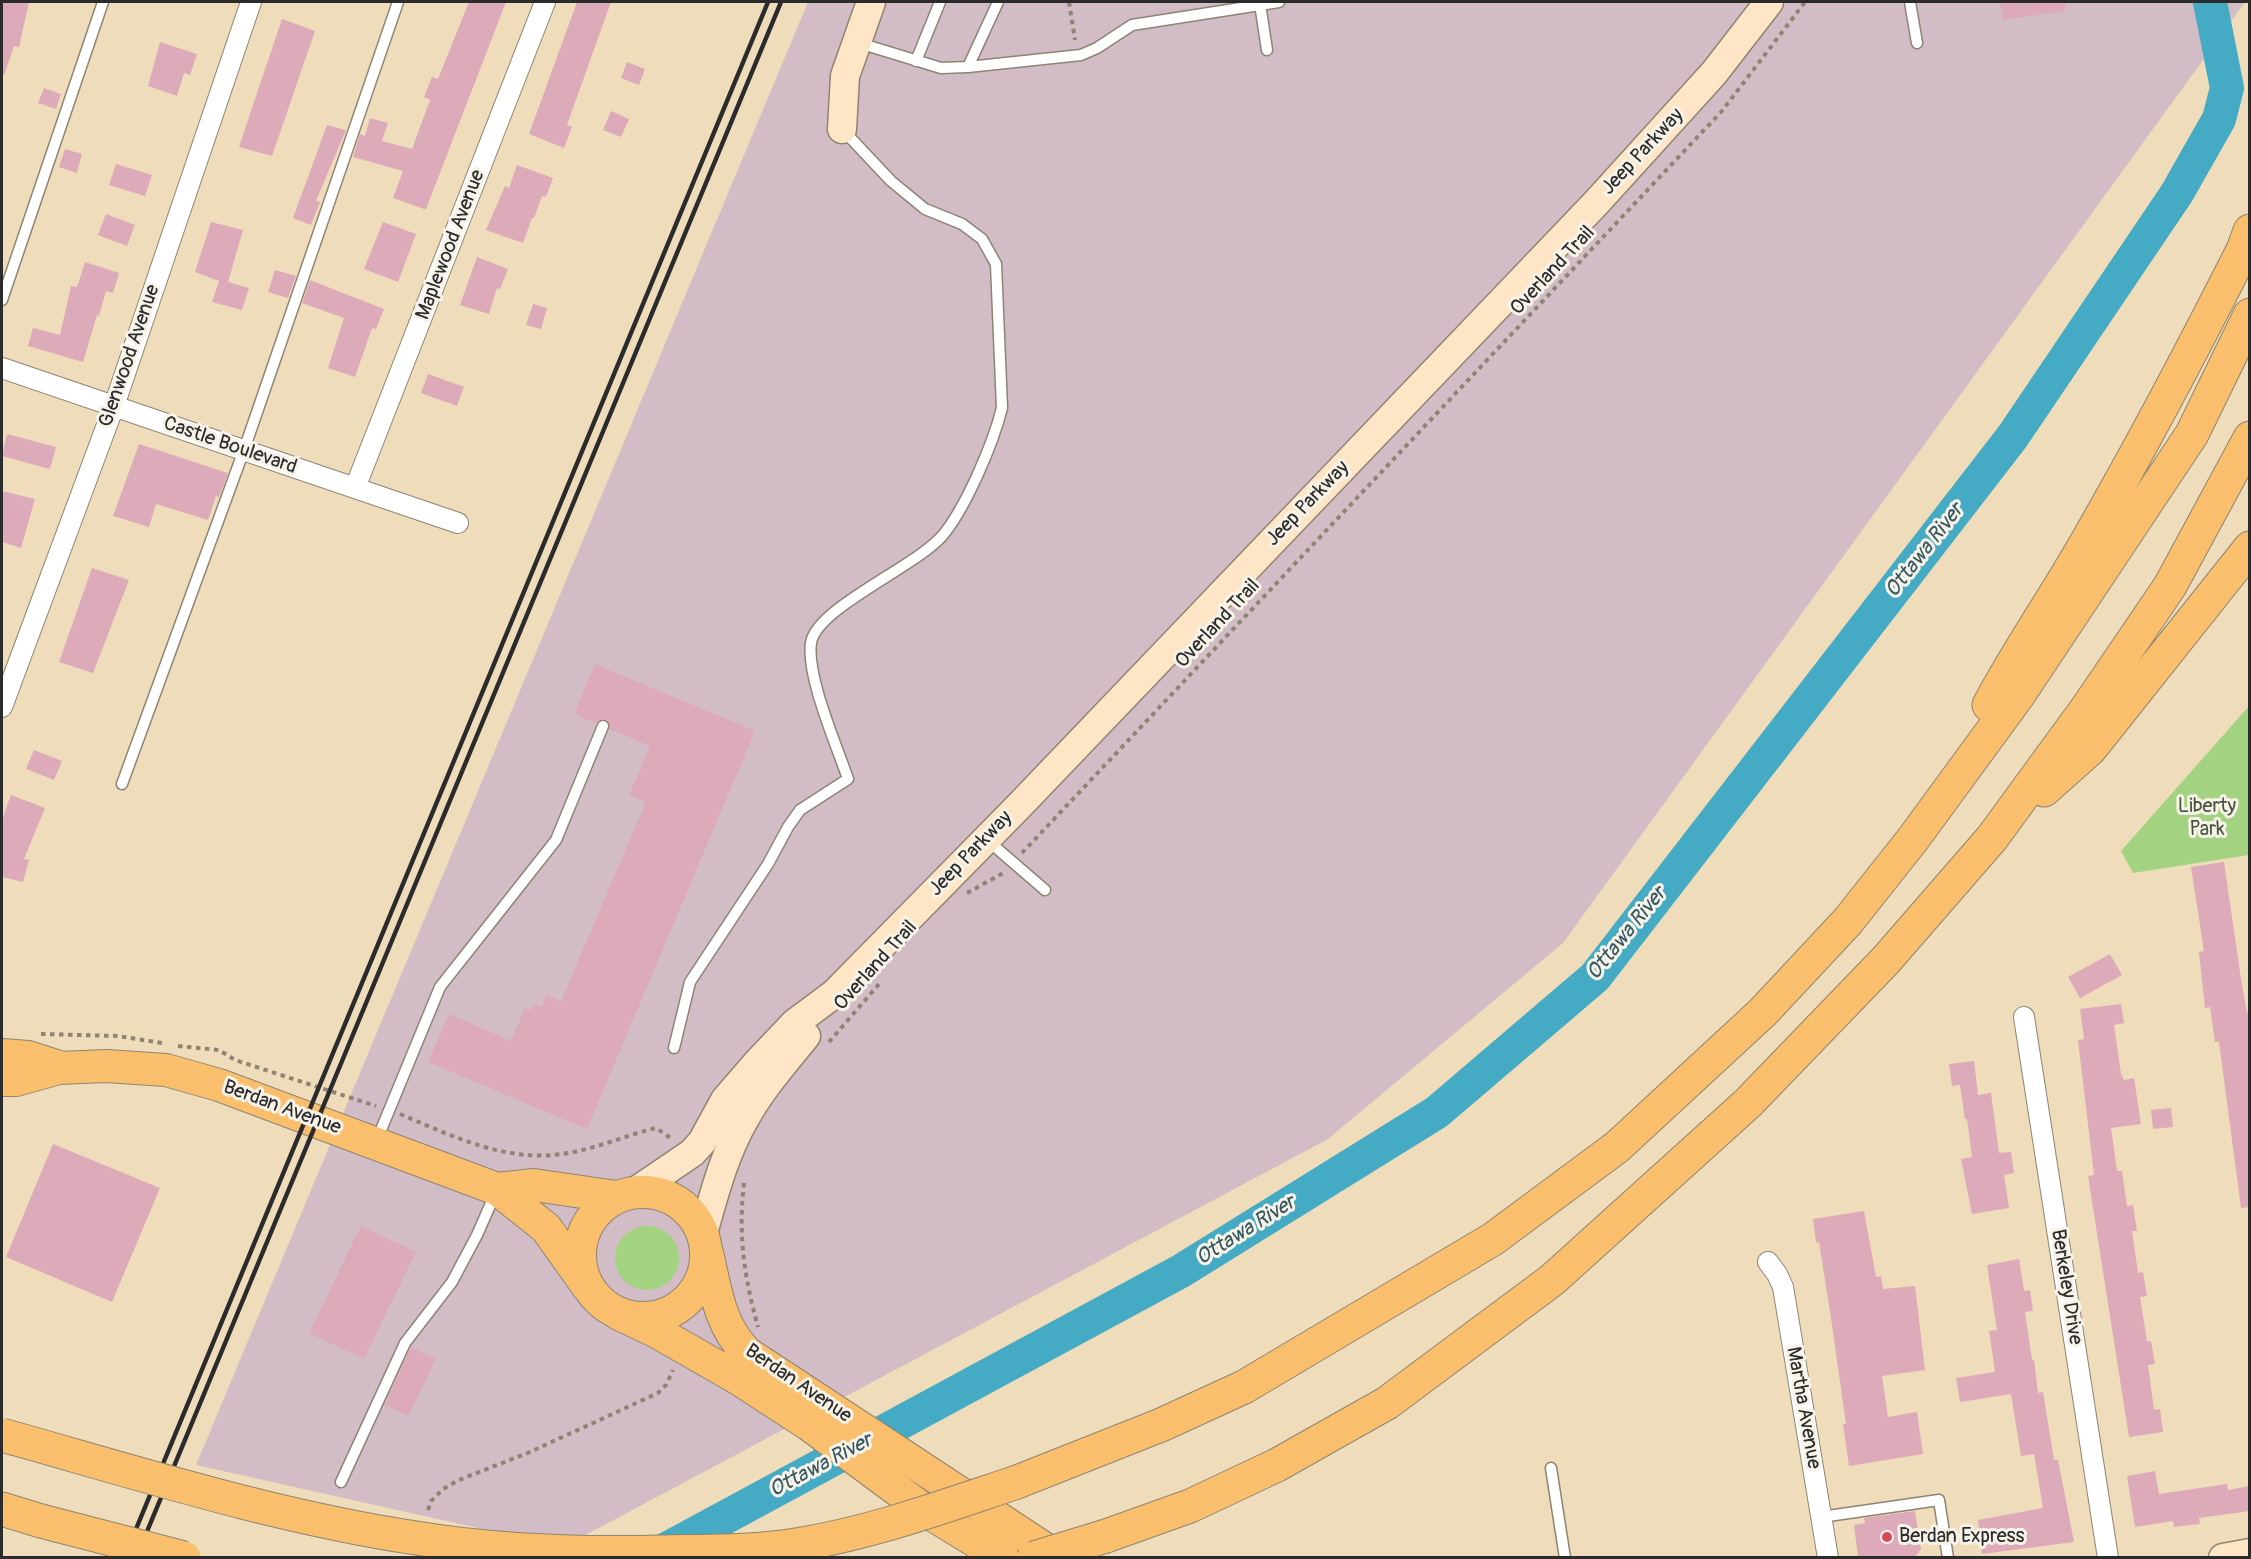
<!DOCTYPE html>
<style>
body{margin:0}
#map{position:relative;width:2251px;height:1559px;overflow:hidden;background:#efdcbb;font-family:Pangolin,sans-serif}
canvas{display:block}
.frame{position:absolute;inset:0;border:3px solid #2b2b2b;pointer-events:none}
</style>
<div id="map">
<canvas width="2251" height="1559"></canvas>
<div class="frame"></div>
</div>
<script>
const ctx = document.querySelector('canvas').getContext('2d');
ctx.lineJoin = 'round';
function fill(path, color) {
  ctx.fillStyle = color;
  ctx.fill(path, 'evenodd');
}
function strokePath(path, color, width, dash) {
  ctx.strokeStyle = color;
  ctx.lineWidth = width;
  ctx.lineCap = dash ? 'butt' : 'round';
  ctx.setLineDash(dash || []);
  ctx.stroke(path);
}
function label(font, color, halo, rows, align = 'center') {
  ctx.font = font + ' Pangolin,sans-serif';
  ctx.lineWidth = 6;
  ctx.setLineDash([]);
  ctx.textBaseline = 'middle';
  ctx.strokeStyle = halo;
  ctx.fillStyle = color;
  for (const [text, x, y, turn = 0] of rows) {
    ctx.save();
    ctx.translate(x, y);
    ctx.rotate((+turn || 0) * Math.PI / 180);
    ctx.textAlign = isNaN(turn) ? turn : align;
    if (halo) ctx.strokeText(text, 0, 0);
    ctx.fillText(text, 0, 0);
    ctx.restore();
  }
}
const industrial = new Path2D(`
 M 808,2 L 2245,2 L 1563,943 L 1328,1139 L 563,1547 L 196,1465 Z`);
const green = new Path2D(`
 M 2249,706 L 2249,855 L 2133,873 L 2121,851 Z
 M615 1258a32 32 0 1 1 64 0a32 32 0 1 1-64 0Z`);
const river = new Path2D(`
 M 652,1557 L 1181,1271 L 1437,1112 L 1595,977 L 2013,436 L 2177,193 L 2219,119 L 2227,88 L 2210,2`);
const building = new Path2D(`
 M 2,2 L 29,2 L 19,47 L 14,46 L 4,75 L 2,75 Z
 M 469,2 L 506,2 L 426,209 L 424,209 L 393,198 L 403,171 L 353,157 L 360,134 L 365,136 L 370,118 L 388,123 L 382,141 L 412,149 L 430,100 L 424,97 L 432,77 L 438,79 Z
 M 577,2 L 611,2 L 567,125 L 572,127 L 564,148 L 529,134 Z
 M 2000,2 L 2065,2 L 2065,11 L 2003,20 Z
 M 282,19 L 315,31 L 272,156 L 239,147 Z
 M 160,42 L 197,54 L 190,75 L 184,73 L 177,96 L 148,86 Z
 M 627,62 L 645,69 L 639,85 L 621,78 Z
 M 44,88 L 61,94 L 56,109 L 38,103 Z
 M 611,111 L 629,119 L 621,137 L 603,130 Z
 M 327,125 L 346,130 L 316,201 L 320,202 L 311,225 L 293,218 Z
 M 65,149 L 82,154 L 77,173 L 59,167 Z
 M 116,164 L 152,175 L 145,196 L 109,185 Z
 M 517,165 L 553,178 L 546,197 L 542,196 L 534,218 L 532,218 L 523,243 L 486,230 L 505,186 L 509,188 Z
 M 106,214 L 135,225 L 127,246 L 98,235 Z
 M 211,222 L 243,230 L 228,282 L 249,288 L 242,310 L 212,302 L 219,281 L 195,272 Z
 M 383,222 L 416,234 L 398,282 L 364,269 Z
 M 477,257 L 508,269 L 500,289 L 497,288 L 489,314 L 460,305 Z
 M 85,262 L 119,273 L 113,293 L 106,291 L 99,316 L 97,315 L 83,362 L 28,346 L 33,328 L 60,335 L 71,286 L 77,287 Z
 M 275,270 L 296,276 L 288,298 L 268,292 Z
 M 310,280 L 384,309 L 376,329 L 372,328 L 355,377 L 328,368 L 344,318 L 302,303 Z
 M 533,304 L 547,308 L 541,329 L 526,325 Z
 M 428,374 L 464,387 L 457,406 L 421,393 Z
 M 7,434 L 56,447 L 50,469 L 2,456 Z
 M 139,444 L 228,473 L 219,497 L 216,496 L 208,520 L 156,504 L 149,527 L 113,516 Z
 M 2,491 L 35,499 L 21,548 L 2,542 Z
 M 92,568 L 129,580 L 93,673 L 59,662 Z
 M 595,664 L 755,731 L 587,1129 L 428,1062 L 449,1014 L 511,1041 L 525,1008 L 531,1010 L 533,1004 L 541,1007 L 547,995 L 561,1001 L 646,802 L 629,795 L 650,746 L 610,729 L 606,719 L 601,719 L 596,723 L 574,714 Z
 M 34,750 L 62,761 L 54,780 L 26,769 Z
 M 11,795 L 45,808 L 24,859 L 29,860 L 23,882 L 2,877 L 2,820 Z
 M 2224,862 L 2241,979 L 2247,1013 L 2250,1013 L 2250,1207 L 2241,1208 L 2219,1042 L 2215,1042 L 2210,1007 L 2205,1008 L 2199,952 L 2204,951 L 2191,867 Z
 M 2110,954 L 2122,975 L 2080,998 L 2068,977 Z
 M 2121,1004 L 2124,1023 L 2114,1025 L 2121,1074 L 2124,1080 L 2134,1078 L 2141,1124 L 2111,1128 L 2117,1171 L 2122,1171 L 2127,1206 L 2133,1205 L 2137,1231 L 2132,1231 L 2138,1273 L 2143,1272 L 2147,1296 L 2140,1297 L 2147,1341 L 2151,1341 L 2155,1364 L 2148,1365 L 2154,1410 L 2160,1409 L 2163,1432 L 2129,1437 L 2088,1176 L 2094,1175 L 2078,1040 L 2084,1039 L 2080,1009 Z
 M 1974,1061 L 1978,1095 L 1991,1093 L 1999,1153 L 2011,1152 L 2014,1173 L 2004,1175 L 2009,1208 L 1972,1214 L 1961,1159 L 1972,1157 L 1967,1119 L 1965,1119 L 1960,1085 L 1952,1086 L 1949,1064 Z
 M 2171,1108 L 2173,1127 L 2153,1129 L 2151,1110 Z
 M 53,1144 L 160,1188 L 112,1302 L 6,1257 Z
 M 1864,1211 L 1876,1277 L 1881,1276 L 1883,1289 L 1915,1286 L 1925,1370 L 1882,1376 L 1888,1417 L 1917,1412 L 1923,1454 L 1849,1466 L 1843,1424 L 1846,1424 L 1831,1318 L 1819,1242 L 1816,1243 L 1813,1219 Z
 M 361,1226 L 416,1252 L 364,1359 L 309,1333 Z
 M 2019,1259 L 2024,1291 L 2030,1290 L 2033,1311 L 2025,1312 L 2032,1360 L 2034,1360 L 2038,1393 L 2043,1392 L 2054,1460 L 2058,1460 L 2074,1542 L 1982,1554 L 1978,1520 L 2043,1508 L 2034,1454 L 2021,1456 L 2011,1394 L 1960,1402 L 1956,1378 L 1995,1372 L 1989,1331 L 1997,1330 L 1987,1265 Z
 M 411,1347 L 436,1359 L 408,1416 L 385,1405 Z
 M 2155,1471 L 2159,1494 L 2227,1484 L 2228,1490 L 2250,1486 L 2250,1511 L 2199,1518 L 2200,1524 L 2174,1527 L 2173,1521 L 2135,1527 L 2127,1476 Z
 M 1915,1511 L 1921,1549 L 1915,1557 L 1858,1557 L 1854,1525 L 1865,1523 L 1864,1518 Z`);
const path = new Path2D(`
 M 1069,2 L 1075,40
 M 2250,844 L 2250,853
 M 1022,853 L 1722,111 L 1805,2
 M 967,893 L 1005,872
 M 41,1034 L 118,1036 L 162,1043
 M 829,1042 L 879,984
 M 178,1046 L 219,1050 L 235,1060 L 376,1106
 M 400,1114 C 454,1137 509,1164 568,1153 C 598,1148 627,1135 656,1128 L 672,1139
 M 744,1183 C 738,1235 744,1276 758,1327
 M 428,1510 L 431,1501 L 443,1489 L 459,1480 L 530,1452 L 658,1393 L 666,1385 L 673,1370`);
const lane = new Path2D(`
 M 1910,2 L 1917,43
 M 1260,4 L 1267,50
 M 859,43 L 941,68 L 968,67 L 998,2
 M 916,61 L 940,2
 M 968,67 L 1081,55 L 1097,48 L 1132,25 L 1279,2
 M 2,300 L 103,2
 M 122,784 L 244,450 L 398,2
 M 986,839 L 1045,890
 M 674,1048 L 690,982 L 768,864 L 788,827 L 800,810 L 848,779 C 837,746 806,676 811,643 C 816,608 916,567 943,535 C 966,507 993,444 1002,408 L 996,264 L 982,239 L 962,224 L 925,209 L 891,181 L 842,129
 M 376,1142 L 440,987 L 556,840 L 603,726
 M 1551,1468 L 1565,1558
 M 341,1482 L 405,1343 L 452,1282 L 477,1235 L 496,1192
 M 1821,1517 L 1939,1500 L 1948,1558`);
const street = new Path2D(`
 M 2,368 L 458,523
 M 355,488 L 545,2
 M 2,707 L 114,406 L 251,2
 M 2024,1017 L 2108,1558
 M 1768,1262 L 1777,1274 L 1783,1287 L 1828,1558`);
const secondary = new Path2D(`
 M 842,129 L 845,76 L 871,2
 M 636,1191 L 692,1153 L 702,1142 L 725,1100 L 757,1063 L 795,1023 L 834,994 L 1019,806 L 1596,203 L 1714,73 L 1769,2
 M 703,1233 C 714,1195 724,1155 744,1120 C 761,1089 784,1063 806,1036
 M 2223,1558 L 2250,1553`);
const primary = new Path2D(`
 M 2,1055 L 28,1057 L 59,1067
 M 2,1080 L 16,1080 L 59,1068 L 106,1066 L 166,1070 L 219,1085 L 497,1189 L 546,1228 L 588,1287
 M 497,1189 L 534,1185 L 616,1197
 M580 1255a63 63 0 1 1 126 0a63 63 0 1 1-126 0Z
 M 707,1253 C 716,1290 719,1325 747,1353 L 1059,1558
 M 619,1314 L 657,1332 L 739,1379 L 808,1424 L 923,1509 L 1003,1558`);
const highway = new Path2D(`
 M 1989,705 C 2020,647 2058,593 2090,536 C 2144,442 2194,347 2243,250 L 2250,231
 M 2044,790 L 2090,749 L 2250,548
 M 1017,1482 L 1161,1425 L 1244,1387 L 1493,1239 L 1617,1147 L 1763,1012 L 1848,921 L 1913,839 L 2017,697 L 2192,434 L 2250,315
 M 2,1509 L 41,1521
 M 1106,1536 L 1190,1506 L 1277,1465 L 1387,1403 L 1552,1280 L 1748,1103 L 1886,960 L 1992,838 L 2087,708 L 2170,586 L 2250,438`);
const rail = new Path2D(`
 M 124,1558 L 768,2
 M 136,1558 L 781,2`);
const highwayBridge = new Path2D(`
 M 2,1435 C 138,1473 276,1517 416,1538 C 496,1551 580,1554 661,1552 C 706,1551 752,1552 796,1545 C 872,1533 945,1506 1017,1482
 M 41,1521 L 184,1558
 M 1034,1558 L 1106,1536`);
const markers = [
 [1887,1537,6,"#d1495b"]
];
const streetNames = [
 ["Jeep Parkway",1643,152,-47],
 ["Maplewood Avenue",451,245,-69],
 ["Overland Trail",1553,271,-47],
 ["Glenwood Avenue",130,356,-71],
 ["Castle Boulevard",230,446,19],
 ["Jeep Parkway",1308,504,-46],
 ["Overland Trail",1218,624,-47],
 ["Jeep Parkway",971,854,-46],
 ["Overland Trail",876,966,-48],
 ["Berdan Avenue",282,1108,20],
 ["Berkeley Drive",2066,1287,81],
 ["Berdan Avenue",798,1384,34],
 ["Martha Avenue",1803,1408,80]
];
const parkNames = [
 ["Liberty",2207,807],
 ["Park",2207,830]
];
const poiNames = [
 ["Berdan Express",1899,1537]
];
const waterNames = [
 ["Ottawa River",1925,551,-52],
 ["Ottawa River",1627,934,-51],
 ["Ottawa River",1246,1231,-32],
 ["Ottawa River",821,1466,-28]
];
fill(industrial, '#d2bdc6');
fill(green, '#a3d381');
strokePath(river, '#45aac4', 34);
fill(building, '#ddaaba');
strokePath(lane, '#8d8473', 13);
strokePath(street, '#8d8473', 22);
strokePath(secondary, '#8d8473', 31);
strokePath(primary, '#8d8473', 34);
strokePath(highway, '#8d8473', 35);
strokePath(path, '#8d8473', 4, [4.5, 4.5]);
strokePath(lane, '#fff', 10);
strokePath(street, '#fff', 20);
strokePath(secondary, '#fde5c5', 28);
strokePath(primary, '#f9bf6d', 32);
strokePath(highway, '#f9bf6d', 33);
strokePath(rail, '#2b2b2b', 4.5);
strokePath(highwayBridge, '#8d8473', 35, []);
strokePath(highwayBridge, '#f9bf6d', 33);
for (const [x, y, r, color] of markers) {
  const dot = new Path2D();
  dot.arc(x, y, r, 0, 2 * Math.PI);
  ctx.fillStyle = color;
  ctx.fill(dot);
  strokePath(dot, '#f7f3e8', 2);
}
label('20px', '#2b2b2b', '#f7f3e8', streetNames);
label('20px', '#495540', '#f7f3e8', parkNames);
label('20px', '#2b2b2b', '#f7f3e8', poiNames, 'left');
label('italic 21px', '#345761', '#f7f3e8', waterNames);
</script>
